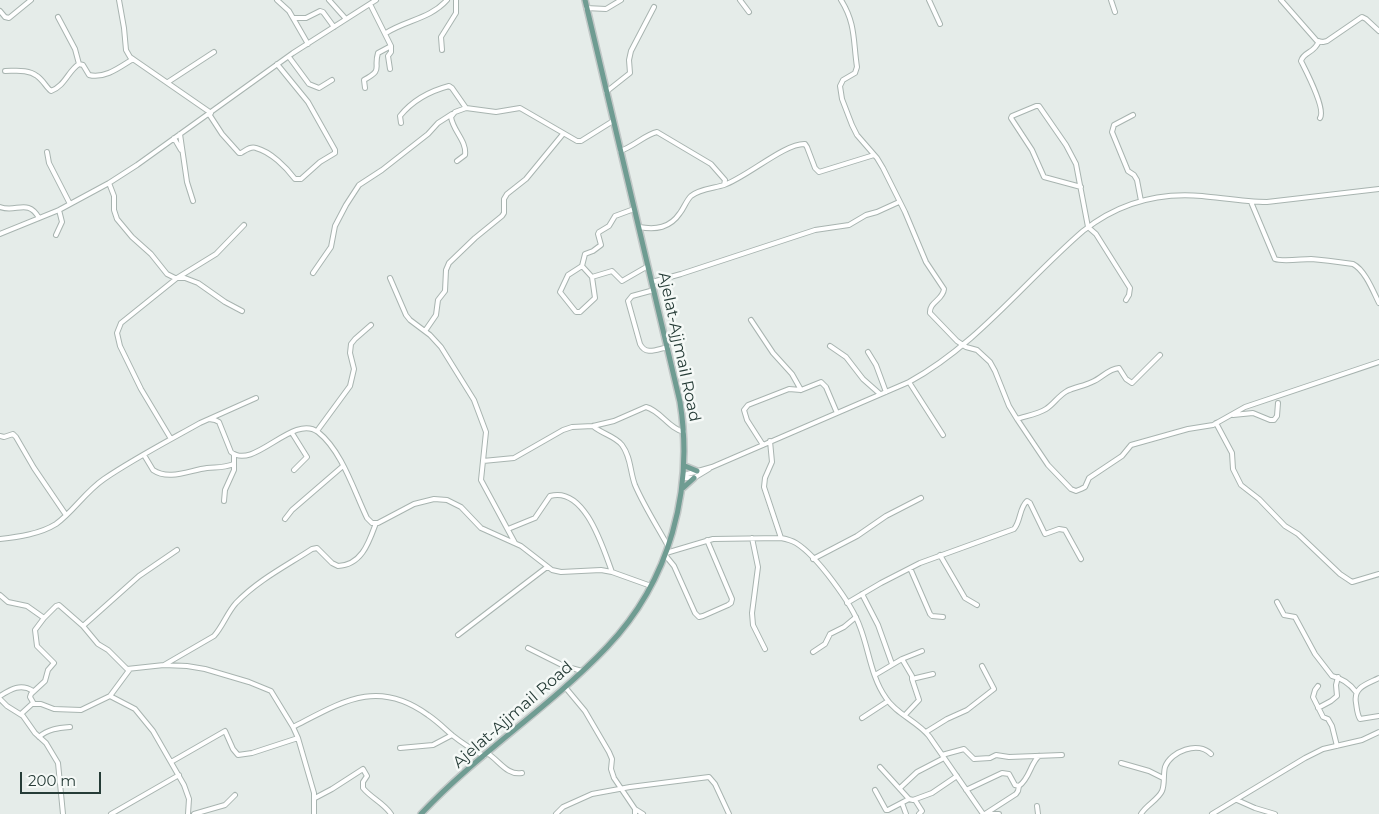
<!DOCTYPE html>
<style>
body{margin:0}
#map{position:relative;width:1379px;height:814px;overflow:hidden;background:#e5ece9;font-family:Montserrat,sans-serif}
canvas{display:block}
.scale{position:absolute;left:20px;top:772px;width:81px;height:22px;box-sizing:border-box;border:2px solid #263c37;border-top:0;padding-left:6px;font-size:15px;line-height:18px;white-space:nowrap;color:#263c37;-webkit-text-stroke:4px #f5f9f7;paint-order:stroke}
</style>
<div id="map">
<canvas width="1379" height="814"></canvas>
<div class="scale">200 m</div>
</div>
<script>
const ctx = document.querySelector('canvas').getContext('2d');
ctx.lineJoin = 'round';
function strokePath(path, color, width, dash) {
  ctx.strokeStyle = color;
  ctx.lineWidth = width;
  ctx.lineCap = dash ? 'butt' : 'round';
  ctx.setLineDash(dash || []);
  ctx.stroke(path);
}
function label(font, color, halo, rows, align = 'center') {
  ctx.font = font + ' Montserrat,sans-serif';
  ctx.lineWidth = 5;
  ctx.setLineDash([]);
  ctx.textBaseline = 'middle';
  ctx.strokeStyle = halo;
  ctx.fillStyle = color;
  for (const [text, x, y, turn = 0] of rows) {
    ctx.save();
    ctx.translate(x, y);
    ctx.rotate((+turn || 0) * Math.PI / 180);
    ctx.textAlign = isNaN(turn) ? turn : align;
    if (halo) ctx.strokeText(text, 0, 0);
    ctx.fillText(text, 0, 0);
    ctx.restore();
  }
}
const minor = new Path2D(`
 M 119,0 L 124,28 L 126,50 L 130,57 L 211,113
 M 277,0 L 289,11 L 308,44
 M 329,0 L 346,19
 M 740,0 L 749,12
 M 841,0 C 856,24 853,41 857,67 L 855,73 L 843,80 L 840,86 L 842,99 L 852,125 L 857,135 L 877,158 L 883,168 L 905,212 L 926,262 L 944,289 C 943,300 929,302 930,313 L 957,341 L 966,347 L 977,350 L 990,362 L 995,371 L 1009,406 L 1017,419 L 1048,465 L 1071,489 L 1076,491 L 1081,489 L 1085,487 L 1089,478 L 1122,456 L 1131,445 L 1188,429 L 1213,425 L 1245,407 L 1379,362
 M 929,0 L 940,24
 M 1111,0 L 1115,12
 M 1281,0 L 1317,41 L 1323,42 L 1327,41 L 1362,17 L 1366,19 L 1379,31
 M 370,4 L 391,46 L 391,52 L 388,56 L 390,69
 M 586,8 L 606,9 L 621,0
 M 0,11 L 5,17 L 9,18 L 31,0
 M 58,17 L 75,49 L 79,64
 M 293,18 L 306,18 L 320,11 L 323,12 L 334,27
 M 386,33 C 406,20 430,19 447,0
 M 1319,41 C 1314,54 1304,51 1301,61 C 1306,71 1326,109 1320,118
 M 442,50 L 441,37 L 456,13 L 456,0
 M 289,57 L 309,84 L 319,88 L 332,80
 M 5,71 C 16,71 28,69 37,76 C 43,80 46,87 51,91 C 65,86 68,71 79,64 L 83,65 L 89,75 C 105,79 120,67 133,59
 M 168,82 L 214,52
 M 365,88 L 364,80 C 384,69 373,69 378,53 L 391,46
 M 606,92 L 630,73 L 629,60 L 631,51 L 654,7
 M 209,114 L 222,134 L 239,153 L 241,153 C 246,150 251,146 256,148 C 271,152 286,167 295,179 L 301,179 L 320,162 L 335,153 L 335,150 L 308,102 L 277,64
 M 1133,115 L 1114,125 L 1112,132 L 1128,171 L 1134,175 L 1137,180 L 1141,201
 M 401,123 L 400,116 C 412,101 430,91 449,86 L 452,88 L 466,108 L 496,112 L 520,108 L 577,141 L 581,141 L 613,121
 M 180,134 L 187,182 L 193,201
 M 174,138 L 181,150
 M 620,151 C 633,147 646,134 657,132 L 711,164 L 725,180 L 724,185 C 715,188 699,189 691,196 C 686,201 684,208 680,213 C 670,228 656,230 639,227
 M 47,152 L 49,163 L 70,204
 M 457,161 L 465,155 C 467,141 453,131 451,117 L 455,112 L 466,108
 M 109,183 L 114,196 L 114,210 L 117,219 L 132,237 L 151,254 L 167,274 L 175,278 L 185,278 L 198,283 L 225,302 L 242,311
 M 724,185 C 747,177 785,143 805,144 L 807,147 L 815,168 L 819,172 L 874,155
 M 1081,187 L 1044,177 L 1032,150 L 1011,118 L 1012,116 L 1036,106 L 1039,106 L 1066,145 L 1076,164 L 1088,227 L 1096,234 L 1130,288 L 1129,295 L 1126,300
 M 1251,202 L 1275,259 C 1282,262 1302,259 1311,259 C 1325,260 1339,262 1353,264 C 1365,270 1373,291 1379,303
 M 0,207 C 16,213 28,198 39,218
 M 634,209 L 615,216 L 609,226 L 599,232 L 598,234 L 601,245 L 593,251 L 585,254 L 582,266 L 592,277 L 612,271 L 622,281 L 648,266
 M 0,234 L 59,210 L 109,183 L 137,165 L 293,53 L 376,0
 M 56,235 L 62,222 L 59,210
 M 582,266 L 568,275 L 560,292 L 576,312 L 580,312 L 595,298 L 592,277
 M 313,273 L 331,247 L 335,226 L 346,205 L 359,185 L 382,170 L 428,134 L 438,123 L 452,114
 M 390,278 L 406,315 L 410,320 L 430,335 L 441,347 L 474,400 L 486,432 L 481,480 L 515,543
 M 652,282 L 681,274 L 815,230 L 849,225 L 866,215 L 877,212 L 899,202
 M 654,290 L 632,296 L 628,301 L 640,344 C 646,356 657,349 668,347
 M 751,320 L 773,353 L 792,374 L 801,390
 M 425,331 L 436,315 L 438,300 L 445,291 L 446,270 L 449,263 L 475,238 L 502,216 L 504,213 L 504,199 L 507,194 L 526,179 L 563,134
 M 830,346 L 846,357 L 863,379 L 880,394
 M 868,352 L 876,365 L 886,392
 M 909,382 L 943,435
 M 1233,415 L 1253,413 L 1270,420 L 1274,420 L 1277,416 L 1278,403
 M 209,419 L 256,398
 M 1017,419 C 1026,416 1038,414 1046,409 C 1054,404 1058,396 1067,391 C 1075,387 1084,386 1092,382 C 1102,378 1108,369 1119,368 L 1126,379 L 1132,383 L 1160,355
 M 1216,423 L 1232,453 L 1233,469 L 1241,485 L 1259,499 L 1285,526 L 1298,534 L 1340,574 L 1352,582 L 1379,574
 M 593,426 C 602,434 615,436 622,445 C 631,457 630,472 635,485 C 644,506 657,526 668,546
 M 317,431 L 350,386 L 354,369 L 350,353 L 351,344 L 355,339 L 371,325
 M 292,433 L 307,457 L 294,470
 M 0,436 L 4,437 L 13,434 L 16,437 L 34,468 L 66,515
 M 171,439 L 141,389 L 120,346 L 117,333 L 121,323 L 177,278 L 216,254 L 244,225
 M 770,441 L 772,462 L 765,478 L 764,487 L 781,538
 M 763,445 L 747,420 L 744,410 L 748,405 L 789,389 L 801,390 L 821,382 L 826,387 L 837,413
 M 144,455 L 153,470 C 169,481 190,470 207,468 C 218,467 223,468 234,464
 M 483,461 L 514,458 L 563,430 L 572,427 L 593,426 L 614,421 L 646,407 C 661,411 668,428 684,432
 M 684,475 L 712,467 L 909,382 C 977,345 1025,281 1083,231 C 1117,204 1158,192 1202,196 C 1223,198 1245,202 1267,202 L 1379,189
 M 684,478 L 694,478 L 709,469
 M 224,501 L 225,490 L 234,470 L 234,454
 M 285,519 L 292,510 L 343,466
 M 508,529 L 535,518 L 550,496 C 585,486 603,548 612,572
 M 752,538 L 758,567 L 752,613 L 753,625 L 765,649
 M 0,539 C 18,537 40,534 56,524 C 73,512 85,492 104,479 C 135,458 168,441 200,423 L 209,419 L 215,420 L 219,422 L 231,452 C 254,471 293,413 318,432 C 342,451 354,491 367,518 L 372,523 L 378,523 L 414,504 L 434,499 L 447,500 L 461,507 L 481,528 L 521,546 L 552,570 L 561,572 L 601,570 L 612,572 L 651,586
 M 666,553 L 713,539 L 781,538 C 786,539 791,540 796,543 C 817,556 852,604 860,627 C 869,650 871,677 886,698 C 896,714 917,721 929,736 L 983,814
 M 665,555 L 674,566 L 695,613 L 699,617 L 703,616 L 728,605 L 731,603 L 732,599 L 707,540
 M 940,555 L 965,598 L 977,605
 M 813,559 L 857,536 L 886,516 L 921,498
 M 910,568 L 930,614 L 932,616 L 943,617
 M 862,594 L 878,625 L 892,664
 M 0,595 L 8,602 L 27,606 L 44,618
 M 1277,602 L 1284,615 L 1295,617 L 1315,654 L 1332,676 C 1341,678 1350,684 1356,692
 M 847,603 L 881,583 L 920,563 L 1014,529 C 1021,521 1019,508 1027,501 L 1030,503 L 1045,534 L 1059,529 L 1065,530 L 1081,559
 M 83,626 L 139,576 L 177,550
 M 458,635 L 547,567
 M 528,648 L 564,666 L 582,671
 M 813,652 L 825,644 L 830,634 L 844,627 L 856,617
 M 902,659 L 912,676 L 912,679 L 933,674
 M 164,665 L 214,636 C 223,626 227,613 236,603 C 258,580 286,566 312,549 L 317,548 L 332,563 L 338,566 C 362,565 369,542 376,523
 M 130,669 L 110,696 L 135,709 L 153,731 L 184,785 L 189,799 L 188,814
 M 875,675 L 902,659 L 922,651
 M 1379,678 C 1367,684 1353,687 1356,703 C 1357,709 1357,714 1360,719 L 1379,716
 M 1318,686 L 1315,690 L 1313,697 L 1323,717 L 1328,719 L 1332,726 L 1337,746
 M 565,687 L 585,711 L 609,752 L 612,759 L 611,769 L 614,778 L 635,809 L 635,814
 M 0,696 C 11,689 21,683 33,691
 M 110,696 L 81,710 L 54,709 L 41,704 L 34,704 L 30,697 L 31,694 L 45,681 L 48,670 L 54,663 L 37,646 L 35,630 L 44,618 L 56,606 L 59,605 L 83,626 L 98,644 L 108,650 L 127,669 L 164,665 L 187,666 L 205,669 L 249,682 L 271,691 L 293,727 L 298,738 L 314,793 L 314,814
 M 0,699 L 7,706 L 23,716 L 35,733 L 46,743 L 58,763 L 63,814
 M 1318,708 L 1331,701 L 1337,696 L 1336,685 L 1338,677
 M 21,714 L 33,703
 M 905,715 L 919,700 L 912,679
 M 862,718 L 888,701
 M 293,727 C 342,702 377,678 428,715 C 437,721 444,728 452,735 C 462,743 473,750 484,756
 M 926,732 L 947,719 L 967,710 L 994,689 L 982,666
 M 39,737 C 48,729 58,728 70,727
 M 400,748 L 433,745 L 452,735
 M 487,753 C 499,760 507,776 522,773
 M 942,755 L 964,749 L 974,759 L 990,758 L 996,755 L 1009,757 L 1062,755
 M 171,762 L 225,731 L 233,749 L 238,755 L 252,753 L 298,738
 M 1121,763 L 1149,771 L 1163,778
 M 880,767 L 909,799 L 913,800 L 932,793 L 957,776
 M 900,788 L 917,772 L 944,758
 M 875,790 L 886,810 L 888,810 L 909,799
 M 966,790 L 1002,773 L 1009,774 L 1015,785 L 1019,786 C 1030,778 1030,764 1039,756
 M 315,798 L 332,789 L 363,769 L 367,776 L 363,782 L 363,788 C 371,798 384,803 391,814
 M 915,800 L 922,811 L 919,814
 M 1237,800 L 1255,808 L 1275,814
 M 902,803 L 906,814
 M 1037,806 L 1038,814
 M 635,809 L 643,814
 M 111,814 L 179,775
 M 194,814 L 225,805 L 235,795
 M 556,814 L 563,807 L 592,794 L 630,787 L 709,777 L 715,784 L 729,814
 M 985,814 L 1016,794 L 1018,791 L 1019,786
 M 991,814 L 999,814
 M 1141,814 C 1146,805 1158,800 1162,791 C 1165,784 1163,775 1165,767 C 1171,751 1198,741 1211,754
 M 1212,814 L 1305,758 L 1323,749 L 1362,740 L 1379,732`);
const major = new Path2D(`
 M 685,466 L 697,471
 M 683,488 L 694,478
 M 421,814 C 478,753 550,707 607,647 C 670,581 694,490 680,402 L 585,0`);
const streetNames = [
 ["Ajelat-Ajjmail Road",679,347,78],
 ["Ajelat-Ajjmail Road",513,715,-41]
];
strokePath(minor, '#a8b4b0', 6);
strokePath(major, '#c2c8c7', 8);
strokePath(minor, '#fff', 4);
strokePath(major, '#6f9c92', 5);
label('16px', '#263c37', '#f5f9f7', streetNames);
</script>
